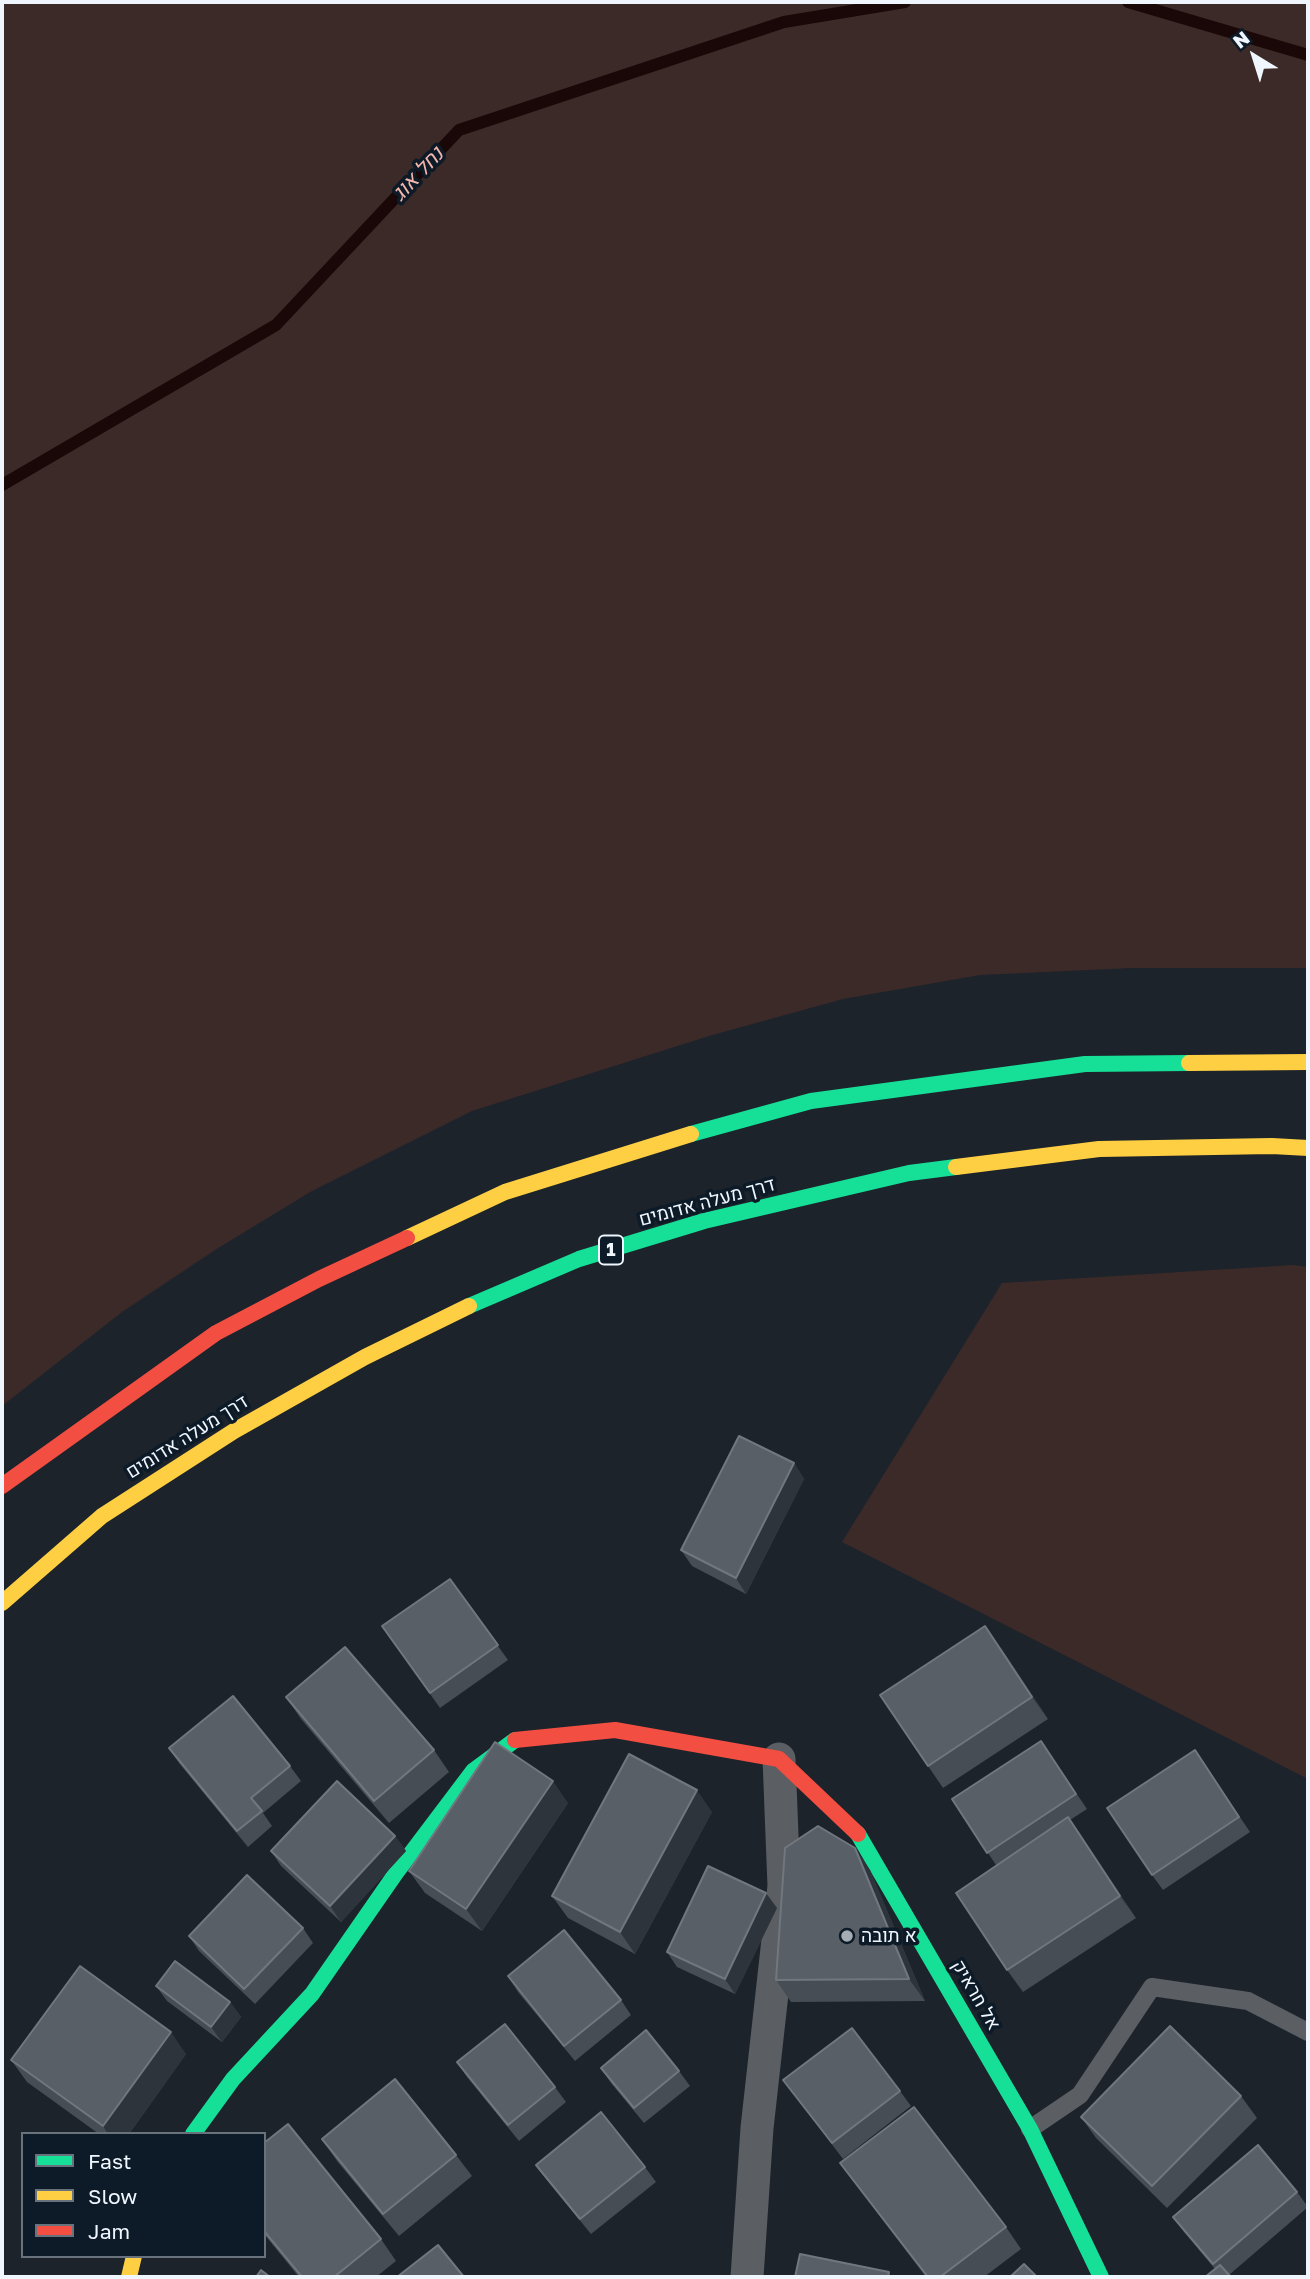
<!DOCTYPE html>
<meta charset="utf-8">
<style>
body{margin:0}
#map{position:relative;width:1310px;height:2279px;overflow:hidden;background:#1c232b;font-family:"Golos Text",sans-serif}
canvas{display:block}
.frame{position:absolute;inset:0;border:4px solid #eff6fe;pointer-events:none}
.legend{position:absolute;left:21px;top:2132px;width:245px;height:126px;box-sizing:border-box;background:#0d1a27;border:2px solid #67727d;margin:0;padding:9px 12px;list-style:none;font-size:21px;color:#eff6fe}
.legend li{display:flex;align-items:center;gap:14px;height:35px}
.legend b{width:35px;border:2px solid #67727d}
.north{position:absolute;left:1219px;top:21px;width:70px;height:70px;-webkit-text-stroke:5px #0d1a27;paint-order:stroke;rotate:322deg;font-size:19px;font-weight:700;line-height:28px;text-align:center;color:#eff6fe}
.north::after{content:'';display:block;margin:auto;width:24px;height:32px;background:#eff6fe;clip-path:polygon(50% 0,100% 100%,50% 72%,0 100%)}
</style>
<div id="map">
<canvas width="1310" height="2279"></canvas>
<div class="frame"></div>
<ul class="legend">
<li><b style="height:9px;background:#16e098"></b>Fast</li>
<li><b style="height:9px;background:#ffcf43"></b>Slow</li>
<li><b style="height:9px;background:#f24e42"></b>Jam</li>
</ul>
<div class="north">N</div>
</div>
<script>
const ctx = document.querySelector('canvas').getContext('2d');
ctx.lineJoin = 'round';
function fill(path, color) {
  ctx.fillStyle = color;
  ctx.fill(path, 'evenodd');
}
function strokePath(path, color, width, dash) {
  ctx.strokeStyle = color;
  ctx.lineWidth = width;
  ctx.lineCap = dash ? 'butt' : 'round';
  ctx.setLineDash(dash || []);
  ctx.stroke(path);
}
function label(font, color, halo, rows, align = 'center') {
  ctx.font = font + ' "Golos Text",Heebo,sans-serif';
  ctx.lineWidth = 7;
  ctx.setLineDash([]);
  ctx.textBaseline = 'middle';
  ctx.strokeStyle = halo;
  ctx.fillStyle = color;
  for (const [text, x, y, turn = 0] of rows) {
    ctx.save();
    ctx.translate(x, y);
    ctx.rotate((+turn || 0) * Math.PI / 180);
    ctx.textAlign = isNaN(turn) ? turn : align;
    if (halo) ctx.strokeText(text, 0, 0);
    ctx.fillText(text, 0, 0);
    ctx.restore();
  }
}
const green = new Path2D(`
 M 2,2 L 1308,2 L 1308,968 L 1132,968 L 980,975 L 843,999 L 709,1036 L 472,1111 L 312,1191 L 215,1250 L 122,1312 L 2,1406 Z
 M 1294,1265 L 1308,1267 L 1308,1779 L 842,1542 L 1002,1283 Z`);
const stream = new Path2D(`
 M 1128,2 L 1308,55
 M 2,485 L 276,325 L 459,130 L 784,22 L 905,2`);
const lane = new Path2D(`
 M 1030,2129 L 1080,2095 L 1152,1987 L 1248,2001 L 1308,2032`);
const street = new Path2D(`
 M 747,2277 L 757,2128 L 784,1886 L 779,1759`);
const fast = new Path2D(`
 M 691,1134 L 811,1101 L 1085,1064 L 1189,1063
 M 469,1306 L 579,1259 L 704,1221 L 909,1173 L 956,1167
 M 858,1834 L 1030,2129 L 1101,2277
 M 193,2134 L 233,2079 L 312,1994 L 396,1873 L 473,1771 L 515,1740`);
const slow = new Path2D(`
 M 1189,1063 L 1308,1062
 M 956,1167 L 1099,1149 L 1272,1146 L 1308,1148
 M 407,1238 L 505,1192 L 691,1134
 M 2,1603 L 102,1516 L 234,1431 L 365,1357 L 469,1306
 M 129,2277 L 134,2256`);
const jam = new Path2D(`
 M 2,1486 L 216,1333 L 319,1279 L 407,1238
 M 515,1740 L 615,1730 L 779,1759 L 858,1834`);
const wall = new Path2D(`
 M 794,1463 L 804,1479 L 746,1594 L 692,1566 L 681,1550 Z
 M 450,1579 L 508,1660 L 440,1708 L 382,1626 Z
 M 1001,1648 L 1048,1719 L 943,1788 L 928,1766 Z
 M 286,1697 L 434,1750 L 449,1772 L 389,1823 L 301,1719 Z
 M 1041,1741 L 1087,1809 L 1070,1820 L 1136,1918 L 1023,1992 L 1007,1970 L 996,1865 L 952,1799 Z
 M 169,1748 L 290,1766 L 301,1781 L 263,1813 L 272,1826 L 248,1847 L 179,1763 Z
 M 1205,1765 L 1250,1832 L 1163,1890 L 1152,1875 Z
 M 568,1803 L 482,1931 L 425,1893 L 409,1871 Z
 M 712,1812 L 635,1954 L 568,1918 L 552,1896 Z
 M 395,1836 L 406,1851 L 341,1922 L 281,1866 L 271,1851 Z
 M 855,1848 L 870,1870 L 925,2001 L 791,2002 L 776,1980 Z
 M 777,1908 L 735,1994 L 677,1967 L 667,1952 Z
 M 303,1928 L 313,1943 L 255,2004 L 199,1951 L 189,1936 Z
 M 508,1976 L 621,2000 L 631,2015 L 575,2061 L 518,1992 Z
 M 156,1986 L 230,2002 L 241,2017 L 222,2042 L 167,2001 Z
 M 186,2054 L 129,2134 L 99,2134 L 27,2082 L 11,2060 Z
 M 457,2062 L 555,2087 L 566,2102 L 519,2141 L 467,2077 Z
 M 601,2068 L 679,2071 L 690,2086 L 644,2123 L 611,2083 Z
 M 783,2080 L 900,2091 L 911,2106 L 843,2159 Z
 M 1241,2096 L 1257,2118 L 1167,2208 L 1096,2138 L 1081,2117 Z
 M 322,2139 L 456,2155 L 472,2176 L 399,2236 L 337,2161 Z
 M 264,2143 L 381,2239 L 396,2261 L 376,2277 L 299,2277 L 264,2234 Z
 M 840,2163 L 1006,2227 L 1021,2249 L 984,2277 L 926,2277 L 856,2185 Z
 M 536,2165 L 645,2167 L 656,2182 L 591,2234 L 547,2180 Z
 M 1297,2192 L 1308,2207 L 1229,2275 L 1215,2269 L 1184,2232 L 1173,2217 Z`);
const shadedWall = new Path2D(`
 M 794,1463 L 804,1479 L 746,1594 L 736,1578 Z
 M 985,1626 L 1001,1648 L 1048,1719 L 1032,1697 Z
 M 553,1781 L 568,1803 L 482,1931 L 466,1909 Z
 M 697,1790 L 712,1812 L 635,1954 L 620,1932 Z
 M 1068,1817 L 1084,1839 L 1136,1918 L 1120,1896 Z
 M 395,1836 L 406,1851 L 341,1922 L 330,1906 Z
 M 855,1848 L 870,1870 L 925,2001 L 909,1979 Z
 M 766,1893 L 777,1908 L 735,1994 L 725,1979 Z
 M 230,2002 L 241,2017 L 222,2042 L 211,2027 Z
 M 171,2032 L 186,2054 L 129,2134 L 108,2134 L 103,2126 Z`);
const building = new Path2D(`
 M 739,1436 L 794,1463 L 736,1578 L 681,1550 Z
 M 450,1579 L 498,1645 L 430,1693 L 382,1626 Z
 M 985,1626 L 1032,1697 L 928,1766 L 880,1695 Z
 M 345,1647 L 434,1750 L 374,1801 L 286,1697 Z
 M 233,1696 L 290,1766 L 251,1798 L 262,1811 L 237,1831 L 169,1748 Z
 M 1041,1741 L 1076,1794 L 987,1853 L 952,1799 Z
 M 495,1742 L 553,1781 L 466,1909 L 409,1871 Z
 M 1195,1750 L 1239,1817 L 1152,1875 L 1107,1808 Z
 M 629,1754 L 697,1790 L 620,1932 L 552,1896 Z
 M 337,1781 L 395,1836 L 330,1906 L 271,1851 Z
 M 1068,1817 L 1120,1896 L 1007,1970 L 956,1893 Z
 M 818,1826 L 855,1848 L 909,1979 L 776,1980 L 785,1848 Z
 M 708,1866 L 766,1893 L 725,1979 L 667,1952 Z
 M 247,1875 L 303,1928 L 244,1989 L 189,1936 Z
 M 564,1930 L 621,2000 L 564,2046 L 508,1976 Z
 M 175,1961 L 230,2002 L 211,2027 L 156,1986 Z
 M 80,1966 L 171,2032 L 103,2126 L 11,2060 Z
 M 505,2024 L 555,2087 L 508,2125 L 457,2062 Z
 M 1170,2026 L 1241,2096 L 1152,2186 L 1081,2117 Z
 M 852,2028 L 900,2091 L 832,2143 L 783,2080 Z
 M 646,2030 L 679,2071 L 634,2108 L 601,2068 Z
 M 395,2079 L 456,2155 L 383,2214 L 322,2139 Z
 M 914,2107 L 1006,2227 L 940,2277 L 928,2277 L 840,2163 Z
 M 601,2112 L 645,2167 L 580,2219 L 536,2165 Z
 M 288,2124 L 381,2239 L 334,2277 L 302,2277 L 264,2231 L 264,2143 Z
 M 1258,2145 L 1297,2192 L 1213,2264 L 1173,2217 Z
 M 438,2245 L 464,2277 L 397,2277 Z
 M 800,2254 L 889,2272 L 888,2277 L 795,2277 Z
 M 1024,2264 L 1037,2277 L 1010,2277 Z
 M 1220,2265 L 1231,2277 L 1205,2277 Z
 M 261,2270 L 270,2277 L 256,2277 Z`);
const markers = [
 [847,1936,7,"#a5acb4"]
];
const shields = [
 [611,1250,24]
];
const shieldNames = [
 ["1",611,1250]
];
const streetNames = [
 ["דרך מעלה אדומים",707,1202,-15],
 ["דרך מעלה אדומים",187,1437,-32],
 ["אל חראיק",976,1995,60]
];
const poiNames = [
 ["א תובה",861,1936]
];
const waterNames = [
 ["נחל אוג",418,174,-47]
];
fill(green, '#3c2a28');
strokePath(stream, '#1a0707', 12);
strokePath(lane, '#5b5e63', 18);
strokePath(street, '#5b5e63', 33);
strokePath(fast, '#16e098', 16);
strokePath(slow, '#ffcf43', 16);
strokePath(jam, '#f24e42', 16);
fill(wall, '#474d54');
fill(shadedWall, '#2e343c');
fill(building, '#595f66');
strokePath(building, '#70777e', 2);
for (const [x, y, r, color] of markers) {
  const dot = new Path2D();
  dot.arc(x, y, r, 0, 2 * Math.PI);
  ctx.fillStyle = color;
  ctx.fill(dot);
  strokePath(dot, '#0d1a27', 2.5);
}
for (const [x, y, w] of shields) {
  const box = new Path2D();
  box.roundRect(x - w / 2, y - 14.5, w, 29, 5);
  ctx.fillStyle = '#0d1a27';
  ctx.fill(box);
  strokePath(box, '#eff6fe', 2);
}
label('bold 18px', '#eff6fe', null, shieldNames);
label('19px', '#eff6fe', '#0d1a27', streetNames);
label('19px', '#eff6fe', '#0d1a27', poiNames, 'left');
label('italic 21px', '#f4b7ae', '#0d1a27', waterNames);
</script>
